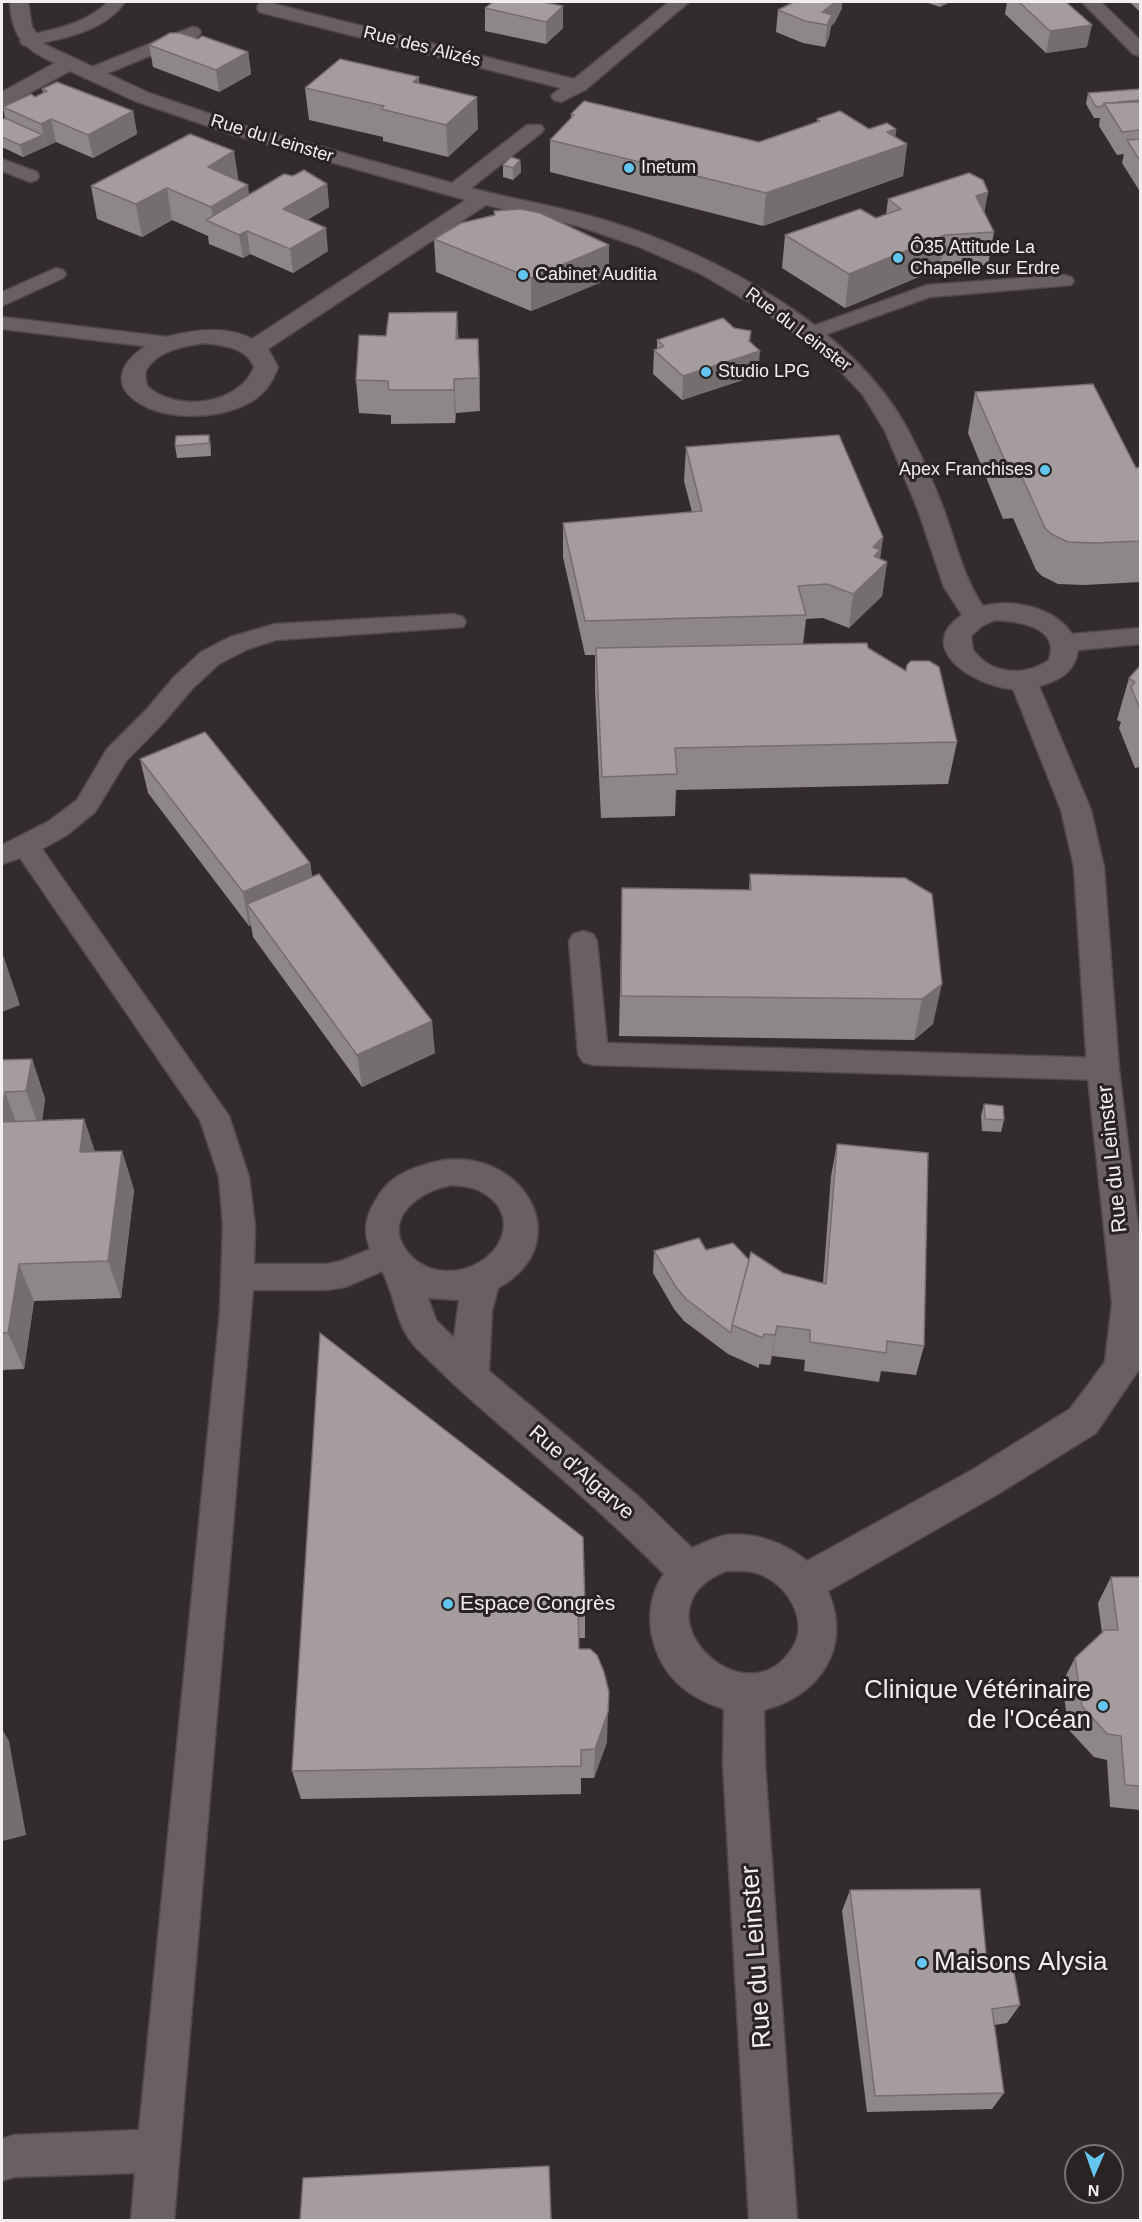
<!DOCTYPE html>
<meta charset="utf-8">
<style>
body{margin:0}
#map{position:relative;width:1142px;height:2222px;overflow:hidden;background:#332c2c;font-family:Helvetica,sans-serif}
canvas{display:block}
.frame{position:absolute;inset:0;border:3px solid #f3eeee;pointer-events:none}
.north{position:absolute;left:1064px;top:2144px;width:60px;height:60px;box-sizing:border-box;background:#292323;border:2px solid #7a7474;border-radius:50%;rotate:182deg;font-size:16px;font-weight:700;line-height:24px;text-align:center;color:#f3eeee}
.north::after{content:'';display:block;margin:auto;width:21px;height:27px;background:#64c5ee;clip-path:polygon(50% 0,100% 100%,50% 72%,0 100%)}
</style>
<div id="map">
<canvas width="1142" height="2222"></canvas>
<div class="frame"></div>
<div class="north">N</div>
</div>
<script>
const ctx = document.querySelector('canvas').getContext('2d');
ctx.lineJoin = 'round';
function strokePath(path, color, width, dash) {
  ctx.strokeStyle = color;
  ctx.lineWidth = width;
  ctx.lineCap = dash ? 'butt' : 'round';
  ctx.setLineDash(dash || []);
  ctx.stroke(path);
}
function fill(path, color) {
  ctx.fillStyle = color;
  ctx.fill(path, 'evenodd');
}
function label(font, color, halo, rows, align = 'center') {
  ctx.font = font + ' Helvetica,sans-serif';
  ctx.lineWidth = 6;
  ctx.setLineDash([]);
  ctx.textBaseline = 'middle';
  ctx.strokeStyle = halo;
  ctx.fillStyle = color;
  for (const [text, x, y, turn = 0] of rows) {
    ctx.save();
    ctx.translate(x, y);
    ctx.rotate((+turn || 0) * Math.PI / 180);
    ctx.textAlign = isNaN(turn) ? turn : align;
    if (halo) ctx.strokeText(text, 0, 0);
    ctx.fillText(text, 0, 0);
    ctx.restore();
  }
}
const lane = new Path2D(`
 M 108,2 L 125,2 C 104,32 63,38 29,46 L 23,45 L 20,41 L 23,37 C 56,28 82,26 108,2 Z
 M 192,27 L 198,28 L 201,32 L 198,36 L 96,78 L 84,78 L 81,74 L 84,70 Z
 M 2,159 L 37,172 L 39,176 L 37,180 L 30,182 L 2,171 Z
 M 56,268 L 63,270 L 66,274 L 63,278 L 2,306 L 2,292 Z
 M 1064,275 L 1071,277 L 1074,281 L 1071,285 L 930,297 L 816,338 L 809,340 L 802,338 L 799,334 L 802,330 L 927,285 Z
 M 2,317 L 168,337 L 175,339 L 178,343 L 175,347 L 168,349 L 2,329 Z
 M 454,614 L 463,617 L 466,622 L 463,627 L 276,640 L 248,649 L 219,664 L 192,689 L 165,721 L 126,761 L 95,812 L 67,835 L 42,849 L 229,1116 L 249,1177 L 255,1226 L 254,1264 L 327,1264 L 341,1261 L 388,1242 L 399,1246 L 404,1255 L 399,1264 L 345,1287 L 327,1290 L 253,1290 L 174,2220 L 131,2220 L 135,2173 L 14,2177 L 2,2181 L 2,2139 L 14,2135 L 139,2130 L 220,1311 L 223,1226 L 219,1177 L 200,1120 L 20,858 L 2,864 L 2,845 L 49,821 L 77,800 L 107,749 L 147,709 L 174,677 L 201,652 L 230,637 L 275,624 Z
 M 583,931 L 593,934 L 597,941 L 607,1043 L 1103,1058 L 1113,1061 L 1118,1069 L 1113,1077 L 1103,1080 L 593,1065 L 583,1062 L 578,1054 L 569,941 L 573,934 Z`);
const street = new Path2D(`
 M 10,2 L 28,2 L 32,27 L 44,44 L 149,93 L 245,126 L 452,183 L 527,125 L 541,125 L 544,129 L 541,133 L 471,188 C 511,199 551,205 590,216 C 703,247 853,324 909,432 C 922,457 934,484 944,510 C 956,543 963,577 983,606 C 1013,598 1055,608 1072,634 L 1140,628 L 1140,644 L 1078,650 C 1075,672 1059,681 1039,686 L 1091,810 L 1104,867 L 1119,1069 L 1140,1243 L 1140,1368 L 1096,1433 L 998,1494 L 828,1591 C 852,1647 821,1695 764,1710 L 765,1764 L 797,2220 L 749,2220 L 723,1764 L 724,1709 C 712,1705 700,1700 690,1693 C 652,1669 637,1611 664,1574 C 614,1523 560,1477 506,1430 C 481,1409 456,1387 432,1363 C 425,1356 416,1349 410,1340 C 396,1321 394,1294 383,1273 C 379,1266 375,1260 372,1253 C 362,1232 365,1217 377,1198 C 388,1179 404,1171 424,1165 C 515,1134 585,1240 498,1288 L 492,1311 L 489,1371 L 639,1497 L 692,1548 C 702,1544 716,1536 728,1535 C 756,1532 786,1544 807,1561 L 972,1470 L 1070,1409 L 1105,1362 L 1112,1303 L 1087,1069 L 1074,867 L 1061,810 L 1013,689 C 977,687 912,649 962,615 L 944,587 L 918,510 L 885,431 L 863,395 L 831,361 L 761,309 L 701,274 L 637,246 L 578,226 L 486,205 L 268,349 L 278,367 C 273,380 267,391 254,400 C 224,419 170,422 139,403 C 99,378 137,345 167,337 C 193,330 226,325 252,339 L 466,200 L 231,134 L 135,101 L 70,71 L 9,104 L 2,106 L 2,92 L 55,63 C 24,49 12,38 10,2 ZM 205,343 C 225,346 246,347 254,367 C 240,405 176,413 147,386 L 145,373 C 154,351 183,346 205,343 ZM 995,620 C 1018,621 1061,627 1049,660 C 1025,677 991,675 973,650 L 971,636 L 982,626 ZM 451,1185 C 460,1186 470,1186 478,1190 C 530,1215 496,1273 445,1271 C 431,1270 419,1265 409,1254 C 380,1219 419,1191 451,1185 ZM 428,1298 L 459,1300 L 454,1338 L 436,1320 ZM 726,1571 C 738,1571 752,1570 762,1575 C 788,1586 809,1621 793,1647 C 746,1725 629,1610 726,1571 Z
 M 266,2 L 574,79 L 669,2 L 689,2 L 585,90 L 561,102 L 554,100 L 551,96 L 561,88 L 259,12 L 257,8 L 259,4 Z
 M 1082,2 L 1101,2 L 1140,40 L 1140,56 L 1133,54 Z`);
const wall = new Path2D(`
 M 493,2 L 563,28 L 546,44 L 485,31 L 485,8 Z
 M 794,2 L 842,2 L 842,8 L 835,22 L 831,26 L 829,37 L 825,47 L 803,43 L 776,32 L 778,10 Z
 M 925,2 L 950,2 L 940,7 Z
 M 1007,2 L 1066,2 L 1087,47 L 1046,53 L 1005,14 Z
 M 1129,2 L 1140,2 L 1140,12 L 1133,5 Z
 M 198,39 L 248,52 L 251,74 L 219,92 L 153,67 L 149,45 Z
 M 419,84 L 478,129 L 448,157 L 383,141 L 383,137 L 309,120 L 305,88 Z
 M 42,89 L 133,111 L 137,134 L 93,158 L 56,142 L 23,157 L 2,147 L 2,120 L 5,118 L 3,107 L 35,97 L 43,93 Z
 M 1140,89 L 1140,190 L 1139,190 L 1122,163 L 1124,154 L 1117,155 L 1099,126 L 1100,118 L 1094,118 L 1086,104 L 1088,93 Z
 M 571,114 L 759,142 L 817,122 L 817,119 L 869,129 L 896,129 L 895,137 L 907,144 L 903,176 L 763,226 L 550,172 L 550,140 L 571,119 Z
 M 520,160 L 521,172 L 513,180 L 503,177 L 503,165 Z
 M 238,181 L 249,195 L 327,184 L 329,207 L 307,220 L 328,251 L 293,273 L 250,254 L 243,258 L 209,244 L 208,236 L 172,220 L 142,237 L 97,219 L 91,186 Z
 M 988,192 L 984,212 L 994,232 L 988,265 L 940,268 L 845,308 L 782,268 L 785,235 L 876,218 L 886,215 L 888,199 Z
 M 494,211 L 609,245 L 609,279 L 531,311 L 436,272 L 434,239 L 494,215 Z
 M 734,328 L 751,331 L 750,342 L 758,375 L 682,400 L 653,374 L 654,350 L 657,349 L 657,340 Z
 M 458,339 L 478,339 L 480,411 L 456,413 L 455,423 L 391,424 L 391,415 L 359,413 L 356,380 Z
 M 975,392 L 1136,468 L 1140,467 L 1140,582 L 1085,585 L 1058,584 L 1042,576 L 1036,570 L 1013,518 L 1003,519 L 968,433 Z
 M 209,435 L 211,447 L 211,456 L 177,458 L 175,446 Z
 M 686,447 L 883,537 L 880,559 L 887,562 L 882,596 L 849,628 L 823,618 L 806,619 L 803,645 L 868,648 L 957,742 L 948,784 L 676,790 L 675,816 L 601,818 L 595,690 L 595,655 L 585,655 L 563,557 L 563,523 L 692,512 L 684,481 Z
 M 1140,666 L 1140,767 L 1135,768 L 1119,728 L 1121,722 L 1117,720 L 1129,678 Z
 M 140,759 L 310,863 L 312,876 L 435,1053 L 362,1087 L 253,937 L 251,925 L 249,926 L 148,793 Z
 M 750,874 L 905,878 L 933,1024 L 914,1040 L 619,1036 L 622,888 L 749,890 Z
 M 32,1059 L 45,1099 L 42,1121 L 84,1119 L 95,1152 L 122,1151 L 134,1190 L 121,1298 L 34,1301 L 24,1369 L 2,1370 L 2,1060 Z
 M 984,1104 L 1004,1120 L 1001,1132 L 982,1131 L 981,1116 Z
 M 837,1144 L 924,1346 L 916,1375 L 881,1371 L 879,1382 L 804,1371 L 805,1360 L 772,1356 L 770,1365 L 759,1364 L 759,1368 L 728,1354 L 684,1321 L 674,1309 L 653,1273 L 654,1251 L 706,1250 L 749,1260 L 783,1273 L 823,1283 L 831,1176 Z
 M 320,1333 L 585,1606 L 585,1638 L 579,1638 L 579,1649 L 607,1742 L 594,1778 L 581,1778 L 581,1794 L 301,1799 L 292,1771 Z
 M 1111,1577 L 1140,1577 L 1140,1810 L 1110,1807 L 1107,1760 L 1094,1757 L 1069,1730 L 1062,1683 L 1075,1658 L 1102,1633 L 1098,1603 Z
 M 850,1890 L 987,1964 L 1020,2005 L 1007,2023 L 995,2025 L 1004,2093 L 992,2109 L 867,2112 L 842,1911 Z`);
const shadedWall = new Path2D(`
 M 835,2 L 842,2 L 842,8 L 835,22 L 831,26 L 829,37 L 825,47 L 827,25 L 822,12 Z
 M 941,2 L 950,2 L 940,7 Z
 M 563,6 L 563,28 L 546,44 L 546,22 Z
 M 1092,25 L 1087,47 L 1046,53 L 1050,31 Z
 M 248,52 L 251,74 L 219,92 L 216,70 Z
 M 419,77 L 421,109 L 413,82 Z
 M 477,97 L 478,129 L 448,157 L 446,125 Z
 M 133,111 L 137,134 L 93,158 L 88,135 Z
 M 51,119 L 56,142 L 46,146 L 41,124 Z
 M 896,129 L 894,148 L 907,144 L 903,176 L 763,226 L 766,193 L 887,132 Z
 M 43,135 L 46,146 L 23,157 L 20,145 Z
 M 234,151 L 239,183 L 208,167 Z
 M 520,160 L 521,172 L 513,180 L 513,168 Z
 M 327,184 L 329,207 L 286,232 L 283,209 Z
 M 248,185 L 252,218 L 214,224 L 211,207 Z
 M 167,188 L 172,220 L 142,237 L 136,204 Z
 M 988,192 L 982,225 L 976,196 Z
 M 326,228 L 328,251 L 293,273 L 290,249 Z
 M 247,231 L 250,254 L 243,258 L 239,235 Z
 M 945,235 L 940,268 L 845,308 L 849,274 Z
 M 609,245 L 609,279 L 531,311 L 531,278 Z
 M 457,312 L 459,346 L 456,339 Z
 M 751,331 L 749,355 L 760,351 L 758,375 L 682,400 L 683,376 L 749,341 Z
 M 478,339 L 480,373 L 480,411 L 479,378 Z
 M 454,379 L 456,413 L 455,423 L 454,390 Z
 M 209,435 L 211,447 L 211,456 L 209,443 Z
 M 883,537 L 878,571 L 887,562 L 882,596 L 849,628 L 853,594 L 873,547 Z
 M 310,863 L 315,896 L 247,904 L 251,925 L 249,926 L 243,892 Z
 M 3,955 L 20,1005 L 2,1012 L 2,956 Z
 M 942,984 L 933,1024 L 914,1040 L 922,999 Z
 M 432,1021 L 435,1053 L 362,1087 L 357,1055 Z
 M 32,1059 L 45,1099 L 40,1131 L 26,1091 Z
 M 5,1092 L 20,1132 L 2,1127 L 2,1113 Z
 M 84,1119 L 97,1158 L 80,1152 Z
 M 122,1151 L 134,1190 L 121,1298 L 108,1261 Z
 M 19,1264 L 34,1301 L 24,1369 L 8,1333 Z
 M 777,1326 L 772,1356 L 770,1365 L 775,1335 Z
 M 608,1712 L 607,1742 L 594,1778 L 595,1749 Z
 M 2,1729 L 9,1741 L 26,1835 L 3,1841 L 2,1843 Z`);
const building = new Path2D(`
 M 493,2 L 543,2 L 563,6 L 546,22 L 485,8 Z
 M 794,2 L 835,2 L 822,12 L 832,15 L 827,25 L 805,21 L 778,10 Z
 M 1019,2 L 1066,2 L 1092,25 L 1050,31 Z
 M 170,33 L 180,33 L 198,39 L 202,36 L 248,52 L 216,70 L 149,45 Z
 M 340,59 L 419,77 L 413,82 L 477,97 L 446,125 L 381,109 L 384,106 L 305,88 Z
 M 57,82 L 133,111 L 88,135 L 51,119 L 41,124 L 3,107 L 31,94 L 35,97 L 47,91 L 42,89 Z
 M 1140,89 L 1140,100 L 1118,102 L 1119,103 L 1104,103 L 1103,106 L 1096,107 L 1088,93 Z
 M 584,101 L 759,142 L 820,121 L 817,119 L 840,111 L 869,129 L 887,123 L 896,129 L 887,132 L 907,144 L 766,193 L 550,140 L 574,115 L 571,114 Z
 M 1140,102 L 1140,130 L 1122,132 L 1104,103 Z
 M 5,118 L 43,135 L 20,145 L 2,137 L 2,120 Z
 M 190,134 L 234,151 L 208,167 L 248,185 L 211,207 L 167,188 L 136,204 L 91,186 Z
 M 1140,139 L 1140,161 L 1127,140 Z
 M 511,157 L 520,160 L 513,168 L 503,165 Z
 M 304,170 L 327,184 L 283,209 L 326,228 L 290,249 L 247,231 L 239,235 L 206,220 L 284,174 L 293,176 Z
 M 969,173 L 983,180 L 988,192 L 976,196 L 994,232 L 945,235 L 849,274 L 785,235 L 860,209 L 876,218 L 901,209 L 888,199 Z
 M 521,209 L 540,213 L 609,245 L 531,278 L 434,239 L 461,223 L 495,215 L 494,211 Z
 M 457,312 L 456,339 L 478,339 L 479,378 L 454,379 L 454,390 L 389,390 L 388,381 L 356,380 L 359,335 L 386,336 L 389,313 Z
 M 723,318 L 734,328 L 751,331 L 749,341 L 760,351 L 683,376 L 654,350 L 664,346 L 657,340 Z
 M 1093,384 L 1136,468 L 1140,467 L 1140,541 L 1095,543 L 1068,542 L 1051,534 L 1045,528 L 1022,477 L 1012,477 L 975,392 Z
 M 209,435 L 209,443 L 175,446 L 176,436 Z
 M 839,435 L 883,537 L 873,547 L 880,550 L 874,556 L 887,562 L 853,594 L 827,584 L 798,586 L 806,615 L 585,621 L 563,523 L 702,511 L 686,447 Z
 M 867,643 L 868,648 L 906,671 L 907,665 L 911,661 L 929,661 L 939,667 L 957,742 L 675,748 L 677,774 L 602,777 L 596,648 Z
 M 1140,666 L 1140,709 L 1131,687 L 1135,682 L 1129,678 Z
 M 205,732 L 310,863 L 243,892 L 140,759 Z
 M 319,874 L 432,1021 L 357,1055 L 247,904 Z
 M 750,874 L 905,878 L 932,894 L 942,984 L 922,999 L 621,996 L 622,888 L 751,890 Z
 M 32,1059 L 26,1091 L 5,1092 L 2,1113 L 2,1060 Z
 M 984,1104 L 1003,1106 L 1004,1120 L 985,1119 Z
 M 84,1119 L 80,1152 L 122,1151 L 108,1261 L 19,1264 L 8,1333 L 2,1333 L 2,1122 Z
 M 837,1144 L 928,1153 L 924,1346 L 887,1341 L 886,1353 L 810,1342 L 810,1330 L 777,1326 L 775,1335 L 764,1334 L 763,1338 L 732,1325 L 751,1252 L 783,1273 L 826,1284 Z
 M 699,1238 L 706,1250 L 733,1243 L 749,1260 L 732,1325 L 731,1333 L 686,1299 L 676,1287 L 654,1251 Z
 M 320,1333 L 583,1537 L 585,1606 L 578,1607 L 579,1649 L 590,1649 L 597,1655 L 604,1672 L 609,1692 L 608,1712 L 595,1749 L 581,1750 L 581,1766 L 292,1771 Z
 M 1111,1577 L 1140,1577 L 1140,1786 L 1125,1785 L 1121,1736 L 1107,1734 L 1082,1706 L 1075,1658 L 1105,1630 L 1118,1630 Z
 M 2,1790 L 4,1802 L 2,1802 Z
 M 980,1889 L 987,1964 L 1012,1962 L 1020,2005 L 992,2009 L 1004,2093 L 875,2096 L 850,1890 Z
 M 549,2166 L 551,2220 L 300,2220 L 303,2178 Z`);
const markers = [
 [629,168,6,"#64c5ee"],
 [898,258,6,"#64c5ee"],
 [523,275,6,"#64c5ee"],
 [706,372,6,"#64c5ee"],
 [1045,470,6,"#64c5ee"],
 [448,1604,6,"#64c5ee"],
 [1103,1706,6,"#64c5ee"],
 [922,1963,6,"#64c5ee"]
];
const farStreetnames = [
 ["Rue des Alizés",422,47,14],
 ["Rue du Leinster",272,139,17],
 ["Rue du Leinster",798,330,37]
];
const farPoinames = [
 ["Inetum",641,168],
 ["Ô35 Attitude La",910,248],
 ["Chapelle sur Erdre",910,269],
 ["Cabinet Auditia",535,275],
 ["Studio LPG",718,372],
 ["Apex Franchises",1033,470,"right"]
];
const streetNames = [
 ["Rue du Leinster",1113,1159,-96],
 ["Rue d'Algarve",581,1473,41]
];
const poiNames = [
 ["Espace Congrès",460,1604]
];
const nearPoinames = [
 ["Clinique Vétérinaire",1091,1691],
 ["de l'Océan",1091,1721],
 ["Maisons Alysia",934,1963,"left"]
];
const nearStreetnames = [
 ["Rue du Leinster",757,1957,-94]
];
strokePath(lane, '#4f4949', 3);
strokePath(street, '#4f4949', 3);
fill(lane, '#696161');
fill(street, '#696161');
fill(wall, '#8e8787');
fill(shadedWall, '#746e6e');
fill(building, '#a59d9d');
strokePath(building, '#746e6e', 1.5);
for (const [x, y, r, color] of markers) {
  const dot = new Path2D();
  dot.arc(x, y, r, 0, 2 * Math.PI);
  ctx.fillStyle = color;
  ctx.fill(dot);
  strokePath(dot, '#292323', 2);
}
label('18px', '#f3eeee', '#292323', farStreetnames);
label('18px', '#f3eeee', '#292323', farPoinames, 'left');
label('21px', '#f3eeee', '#292323', streetNames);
label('21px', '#f3eeee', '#292323', poiNames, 'left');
label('26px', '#f3eeee', '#292323', nearPoinames, 'right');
label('26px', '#f3eeee', '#292323', nearStreetnames);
</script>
